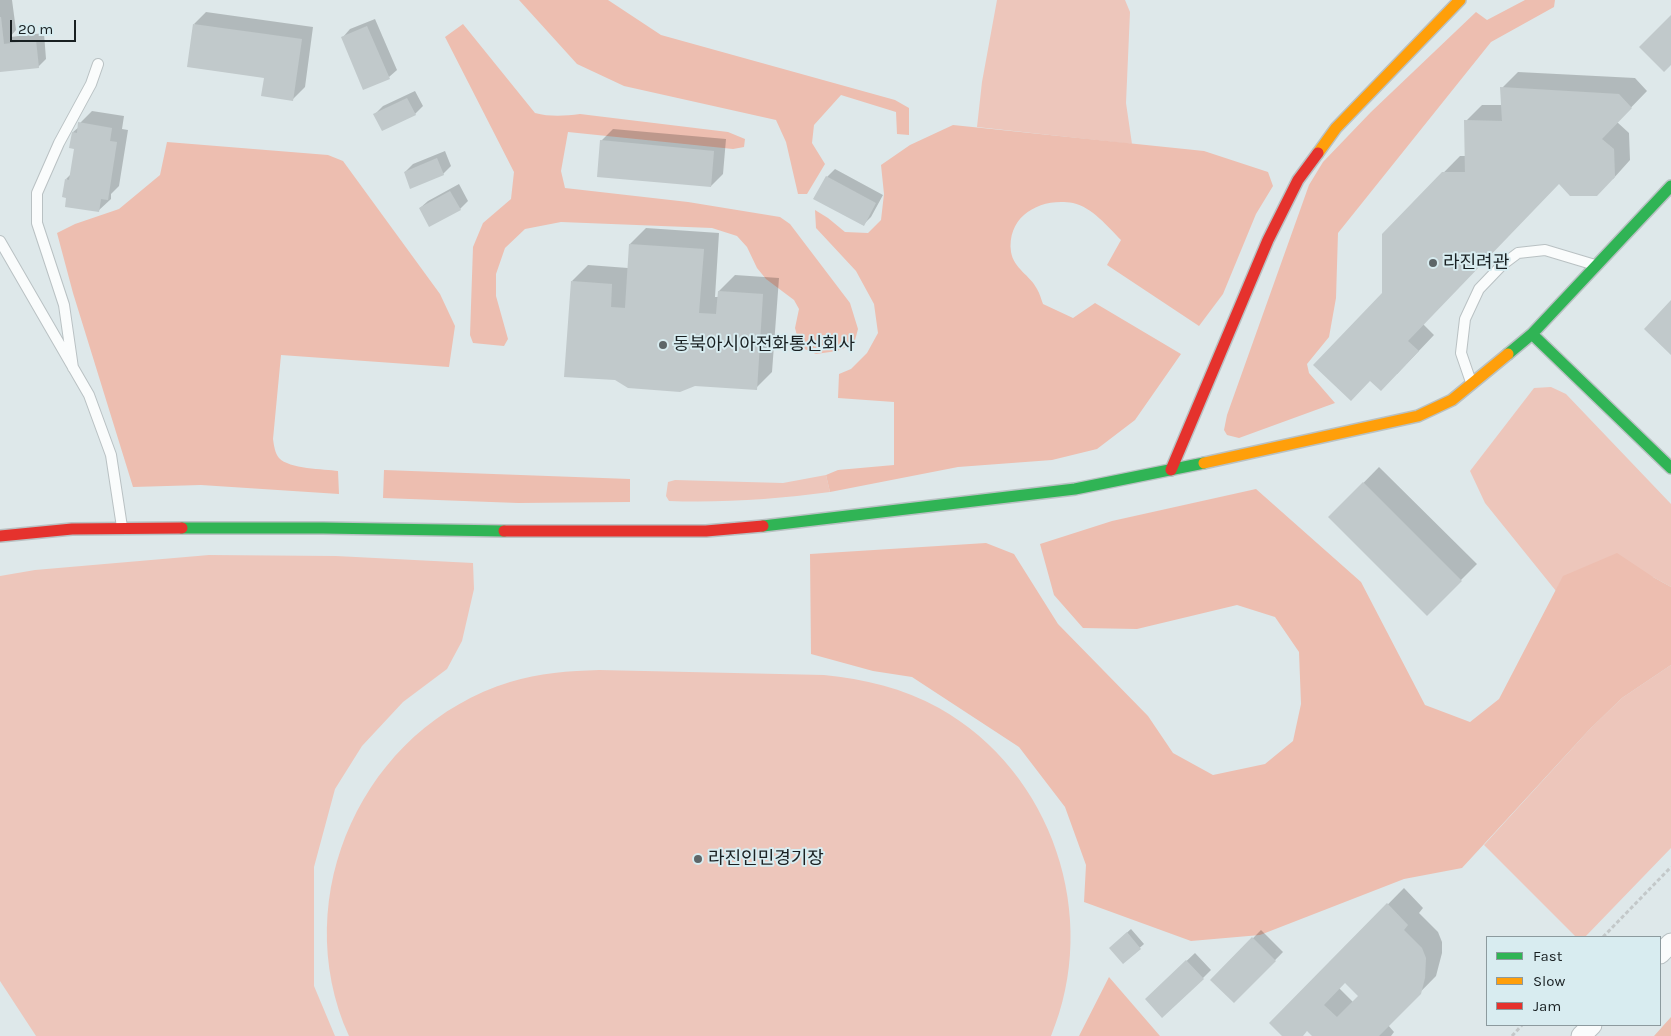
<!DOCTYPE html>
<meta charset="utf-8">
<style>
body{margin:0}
#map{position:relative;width:1671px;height:1036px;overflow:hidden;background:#dee8ea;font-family:Karla,sans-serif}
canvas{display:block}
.legend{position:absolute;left:1486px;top:936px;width:175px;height:90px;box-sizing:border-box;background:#d8ecf0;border:1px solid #8c9a9e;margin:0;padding:6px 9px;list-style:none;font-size:15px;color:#192022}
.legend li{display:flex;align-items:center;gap:10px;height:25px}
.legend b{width:25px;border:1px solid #8c9a9e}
.scale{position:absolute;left:10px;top:20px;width:66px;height:22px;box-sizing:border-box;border:2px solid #192022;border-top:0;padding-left:6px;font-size:15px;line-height:18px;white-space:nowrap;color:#192022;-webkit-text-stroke:4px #d8ecf0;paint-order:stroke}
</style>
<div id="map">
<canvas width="1671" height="1036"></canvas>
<ul class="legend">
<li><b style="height:6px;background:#30b455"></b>Fast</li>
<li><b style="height:6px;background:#ff9f0a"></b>Slow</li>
<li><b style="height:6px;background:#e5322d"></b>Jam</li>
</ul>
<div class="scale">20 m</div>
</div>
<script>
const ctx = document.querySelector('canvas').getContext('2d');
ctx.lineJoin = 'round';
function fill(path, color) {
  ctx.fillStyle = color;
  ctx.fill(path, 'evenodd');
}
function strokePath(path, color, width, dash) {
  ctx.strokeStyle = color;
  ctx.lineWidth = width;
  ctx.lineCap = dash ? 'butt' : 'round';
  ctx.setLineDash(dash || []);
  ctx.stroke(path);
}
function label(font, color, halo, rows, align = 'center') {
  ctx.font = font + ' Karla,"Noto Sans KR",sans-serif';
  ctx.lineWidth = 4;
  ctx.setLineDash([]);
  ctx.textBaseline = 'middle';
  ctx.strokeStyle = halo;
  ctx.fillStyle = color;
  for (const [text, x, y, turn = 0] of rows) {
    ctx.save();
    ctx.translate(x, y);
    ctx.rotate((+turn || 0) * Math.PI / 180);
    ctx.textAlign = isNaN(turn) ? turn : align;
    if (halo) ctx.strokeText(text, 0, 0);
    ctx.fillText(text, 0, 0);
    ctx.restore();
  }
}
const green = new Path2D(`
 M 997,0 L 1125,0 L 1130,12 L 1126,103 L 1132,144 L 977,127 L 982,82 Z
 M 1551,387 L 1566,394 L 1671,504 L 1671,587 L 1653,577 L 1564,576 L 1556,591 L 1485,503 L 1470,471 L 1534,388 Z
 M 826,475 L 830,492 C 777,499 723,503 669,501 L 666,496 L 668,482 L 675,480 L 783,483 Z
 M 209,555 L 336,556 L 473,563 L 474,589 L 462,641 L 447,669 L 403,702 L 362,746 L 335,789 L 314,867 L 314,986 L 335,1036 L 36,1036 L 0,981 L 0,576 L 35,570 Z
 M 1671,665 L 1671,848 L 1585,937 L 1576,937 L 1484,845 L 1589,730 L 1622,698 Z
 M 599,670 L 824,675 C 864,679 903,688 939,708 C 1053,772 1101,917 1051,1036 L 349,1036 C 286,896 364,727 510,682 C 539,673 569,671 599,670 Z`);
const forest = new Path2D(`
 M 519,0 L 608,0 L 661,35 L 895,100 L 909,108 L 909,135 L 897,134 L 896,112 L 841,95 L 814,125 L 812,143 L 825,164 L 807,194 L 798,194 L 786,142 L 776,120 L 624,86 L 577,64 Z
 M 1525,0 L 1555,0 L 1554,7 L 1491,42 L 1338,233 L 1336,298 L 1329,337 L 1307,364 L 1309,373 L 1335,403 L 1239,438 L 1227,435 L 1224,430 L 1227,415 L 1309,185 L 1323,162 L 1371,112 L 1476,12 L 1487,20 Z
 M 463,24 L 535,113 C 550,117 565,116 580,114 L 728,132 L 745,139 L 744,147 L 733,149 L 568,132 L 561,171 L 565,188 L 688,202 L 780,217 L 790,224 L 850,303 L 858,329 L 854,344 L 837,351 L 816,354 L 800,347 L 795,328 L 799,309 L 794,300 L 766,279 L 757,268 L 747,247 L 737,236 L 712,228 L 561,222 L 525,229 L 505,248 L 496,274 L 496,296 L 508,339 L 504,346 L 473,343 L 470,335 L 473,247 L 483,223 L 511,199 L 514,172 L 445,37 Z
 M 953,125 L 1204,151 L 1268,172 L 1273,186 L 1256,214 L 1223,294 L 1199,326 L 1107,265 L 1121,240 C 1108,227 1092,207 1073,203 C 1069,202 1065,202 1061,202 C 1033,202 1007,220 1011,252 C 1014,269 1030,275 1037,289 C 1040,294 1041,299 1043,304 L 1073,318 L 1095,303 L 1181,354 L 1135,420 L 1097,449 L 1052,460 L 958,467 L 830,492 L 826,475 L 838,470 L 894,465 L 894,402 L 838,398 L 839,374 L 851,369 L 867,353 L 878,333 L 874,304 L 856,271 L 816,228 L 815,210 L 828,218 L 845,232 L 868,233 L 881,220 L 884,194 L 881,165 L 910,145 Z
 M 167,142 L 328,155 L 343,161 L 440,294 L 455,326 L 449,367 L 281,355 L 273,439 C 274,446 275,453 279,458 C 289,469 324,469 338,471 L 339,494 L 201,485 L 133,487 L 73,293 L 57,233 L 75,224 L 119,209 L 160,175 Z
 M 384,470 L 630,479 L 630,502 L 518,503 L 383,498 Z
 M 1256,489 L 1361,582 L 1425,705 L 1470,722 L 1499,699 L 1563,576 L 1617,553 L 1653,577 L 1671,587 L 1671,665 L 1622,698 L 1589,730 L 1462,868 L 1404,879 L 1260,935 L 1191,941 L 1084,902 L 1086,865 L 1065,807 L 1019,747 L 912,677 L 873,671 L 811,654 L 810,554 L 986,543 L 1014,554 L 1058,624 L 1148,716 L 1173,753 L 1213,775 L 1265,764 L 1293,741 L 1301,704 L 1299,652 L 1275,617 L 1237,605 L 1137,629 L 1083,628 L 1054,595 L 1040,544 L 1112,521 Z
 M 1109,977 L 1160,1036 L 1079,1036 Z
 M 1671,1017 L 1671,1036 L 1654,1036 Z`);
const shadow = new Path2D(`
 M 0,0 L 12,0 L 16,30 L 10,37 L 44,33 L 46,59 L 38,67 L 0,70 Z
 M 206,12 L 313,27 L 305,87 L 293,99 L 194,24 Z
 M 375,19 L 397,70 L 389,77 L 343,37 L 350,29 Z
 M 1518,72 L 1635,78 L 1647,91 L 1617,122 L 1629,133 L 1630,160 L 1613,179 L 1559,183 L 1423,324 L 1434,335 L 1397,374 L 1383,293 L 1383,234 L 1460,156 L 1466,156 L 1466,121 L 1482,105 L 1502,105 L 1502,88 Z
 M 415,91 L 423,106 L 415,114 L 375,114 L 383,106 Z
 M 92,111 L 124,116 L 122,129 L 128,130 L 119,186 L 111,194 L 111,199 L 98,211 L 66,179 L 72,173 L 76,148 L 73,132 L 79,127 L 80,123 Z
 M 613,129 L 726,139 L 723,174 L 711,186 L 601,141 Z
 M 445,151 L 451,166 L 443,174 L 405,172 L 413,164 Z
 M 835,169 L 883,195 L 871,217 L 863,225 L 815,198 L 827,177 Z
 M 459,184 L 468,201 L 460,209 L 420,208 L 428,201 Z
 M 646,228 L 719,233 L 715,297 L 719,297 L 719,291 L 735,275 L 779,278 L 772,372 L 756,388 L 695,384 L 572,281 L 588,265 L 628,268 L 630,244 Z
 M 1379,467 L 1477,564 L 1427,614 L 1330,517 Z
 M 1404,888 L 1423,908 L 1419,913 L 1438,932 L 1442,942 L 1442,953 L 1436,976 L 1388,1025 L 1394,1032 L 1391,1036 L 1314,1036 L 1307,1030 L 1301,1036 L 1284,1036 L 1271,1023 ZM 1345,981 L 1360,996 L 1353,1002 L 1339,988 Z
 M 1131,929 L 1144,944 L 1123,963 L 1110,948 Z
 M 1261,930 L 1283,952 L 1234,1002 L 1212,980 Z
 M 1195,953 L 1211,970 L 1203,978 L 1146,999 Z`);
const building = new Path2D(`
 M 1671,15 L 1671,65 L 1664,72 L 1639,47 Z
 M 0,17 L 1,17 L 4,44 L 36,40 L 39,68 L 0,72 Z
 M 193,24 L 302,39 L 293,101 L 261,96 L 264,78 L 187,67 Z
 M 367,26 L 390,79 L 363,90 L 341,37 Z
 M 1500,87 L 1619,94 L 1632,108 L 1602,139 L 1614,149 L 1615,177 L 1597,196 L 1570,196 L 1559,184 L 1408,341 L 1419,351 L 1381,391 L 1370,381 L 1351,401 L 1313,365 L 1382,293 L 1382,234 L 1442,172 L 1465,172 L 1464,120 L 1502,121 Z
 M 407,98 L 416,115 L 382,131 L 373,114 Z
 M 78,122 L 112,128 L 110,141 L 117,142 L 108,200 L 101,199 L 99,212 L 65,207 L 66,198 L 62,197 L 65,179 L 69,180 L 74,149 L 69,148 L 72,132 L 77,133 Z
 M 600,140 L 714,151 L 711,187 L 597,177 Z
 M 437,158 L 444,175 L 410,189 L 404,172 Z
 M 826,176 L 876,203 L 864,226 L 813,199 Z
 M 450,191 L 461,210 L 429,227 L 419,208 Z
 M 629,244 L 704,249 L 699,313 L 716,314 L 718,291 L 763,294 L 757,390 L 695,386 L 680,392 L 628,388 L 615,380 L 564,377 L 571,281 L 612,284 L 611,307 L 625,308 Z
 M 1671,300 L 1671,355 L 1644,329 Z
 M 1363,482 L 1462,581 L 1427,616 L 1328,517 Z
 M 1387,903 L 1408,925 L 1404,930 L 1422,948 L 1426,958 L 1425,978 L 1421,994 L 1379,1036 L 1312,1036 L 1307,1031 L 1303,1036 L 1282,1036 L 1269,1023 ZM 1345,983 L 1358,996 L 1337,1017 L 1324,1005 Z
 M 1127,932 L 1141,949 L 1123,964 L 1109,948 Z
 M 1252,937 L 1276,961 L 1234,1003 L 1210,980 Z
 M 1186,960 L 1204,979 L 1162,1018 L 1145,999 Z`);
const path = new Path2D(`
 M 1603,937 L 1671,867
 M 1512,1036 L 1522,1025`);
const lane = new Path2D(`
 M 0,241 L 89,395 L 111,455 L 122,527
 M 73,368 L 64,305 L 37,223 L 37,193 L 59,143 L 91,84 L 98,64
 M 1471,382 L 1461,353 L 1465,319 L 1479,289 L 1502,265 L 1518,253 L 1545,250 L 1595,265`);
const street = new Path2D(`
 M 1660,954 L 1671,943
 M 1581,1036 L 1592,1025`);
const fast = new Path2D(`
 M 1532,334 L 1671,468
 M 1508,354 L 1532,334 L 1671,186
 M 763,526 L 1075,489 L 1204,463
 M 182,528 L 323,528 L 504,531`);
const slow = new Path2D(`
 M 1318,153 L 1336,128 L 1460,0
 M 1204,463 L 1418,416 L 1452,400 L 1508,354`);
const jam = new Path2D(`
 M 1171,470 L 1268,240 L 1298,180 L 1318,153
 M 504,531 L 706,531 L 763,526
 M 0,536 L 72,529 L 182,528`);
const markers = [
 [1433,263,5,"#5e6668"],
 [663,345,5,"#5e6668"],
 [698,859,5,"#5e6668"]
];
const poiNames = [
 ["라진려관",1443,263],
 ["동북아시아전화통신회사",673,345],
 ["라진인민경기장",708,859]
];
fill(green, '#edc6bb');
fill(forest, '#edbeb0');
fill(shadow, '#0003');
fill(building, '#c1c9cb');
strokePath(lane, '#b9c1c3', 12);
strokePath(street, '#b9c1c3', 21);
strokePath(fast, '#b9c1c3', 14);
strokePath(slow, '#b9c1c3', 14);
strokePath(jam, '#b9c1c3', 14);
strokePath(path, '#c3c8c9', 3, [4, 2.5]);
strokePath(lane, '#fafcfc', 10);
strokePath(street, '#fafcfc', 19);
strokePath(fast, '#30b455', 11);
strokePath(slow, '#ff9f0a', 11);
strokePath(jam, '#e5322d', 11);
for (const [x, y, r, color] of markers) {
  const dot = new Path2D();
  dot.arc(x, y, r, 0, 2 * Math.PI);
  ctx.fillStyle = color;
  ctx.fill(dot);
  strokePath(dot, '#d8ecf0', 2);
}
label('18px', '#192022', '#d8ecf0', poiNames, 'left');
</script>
